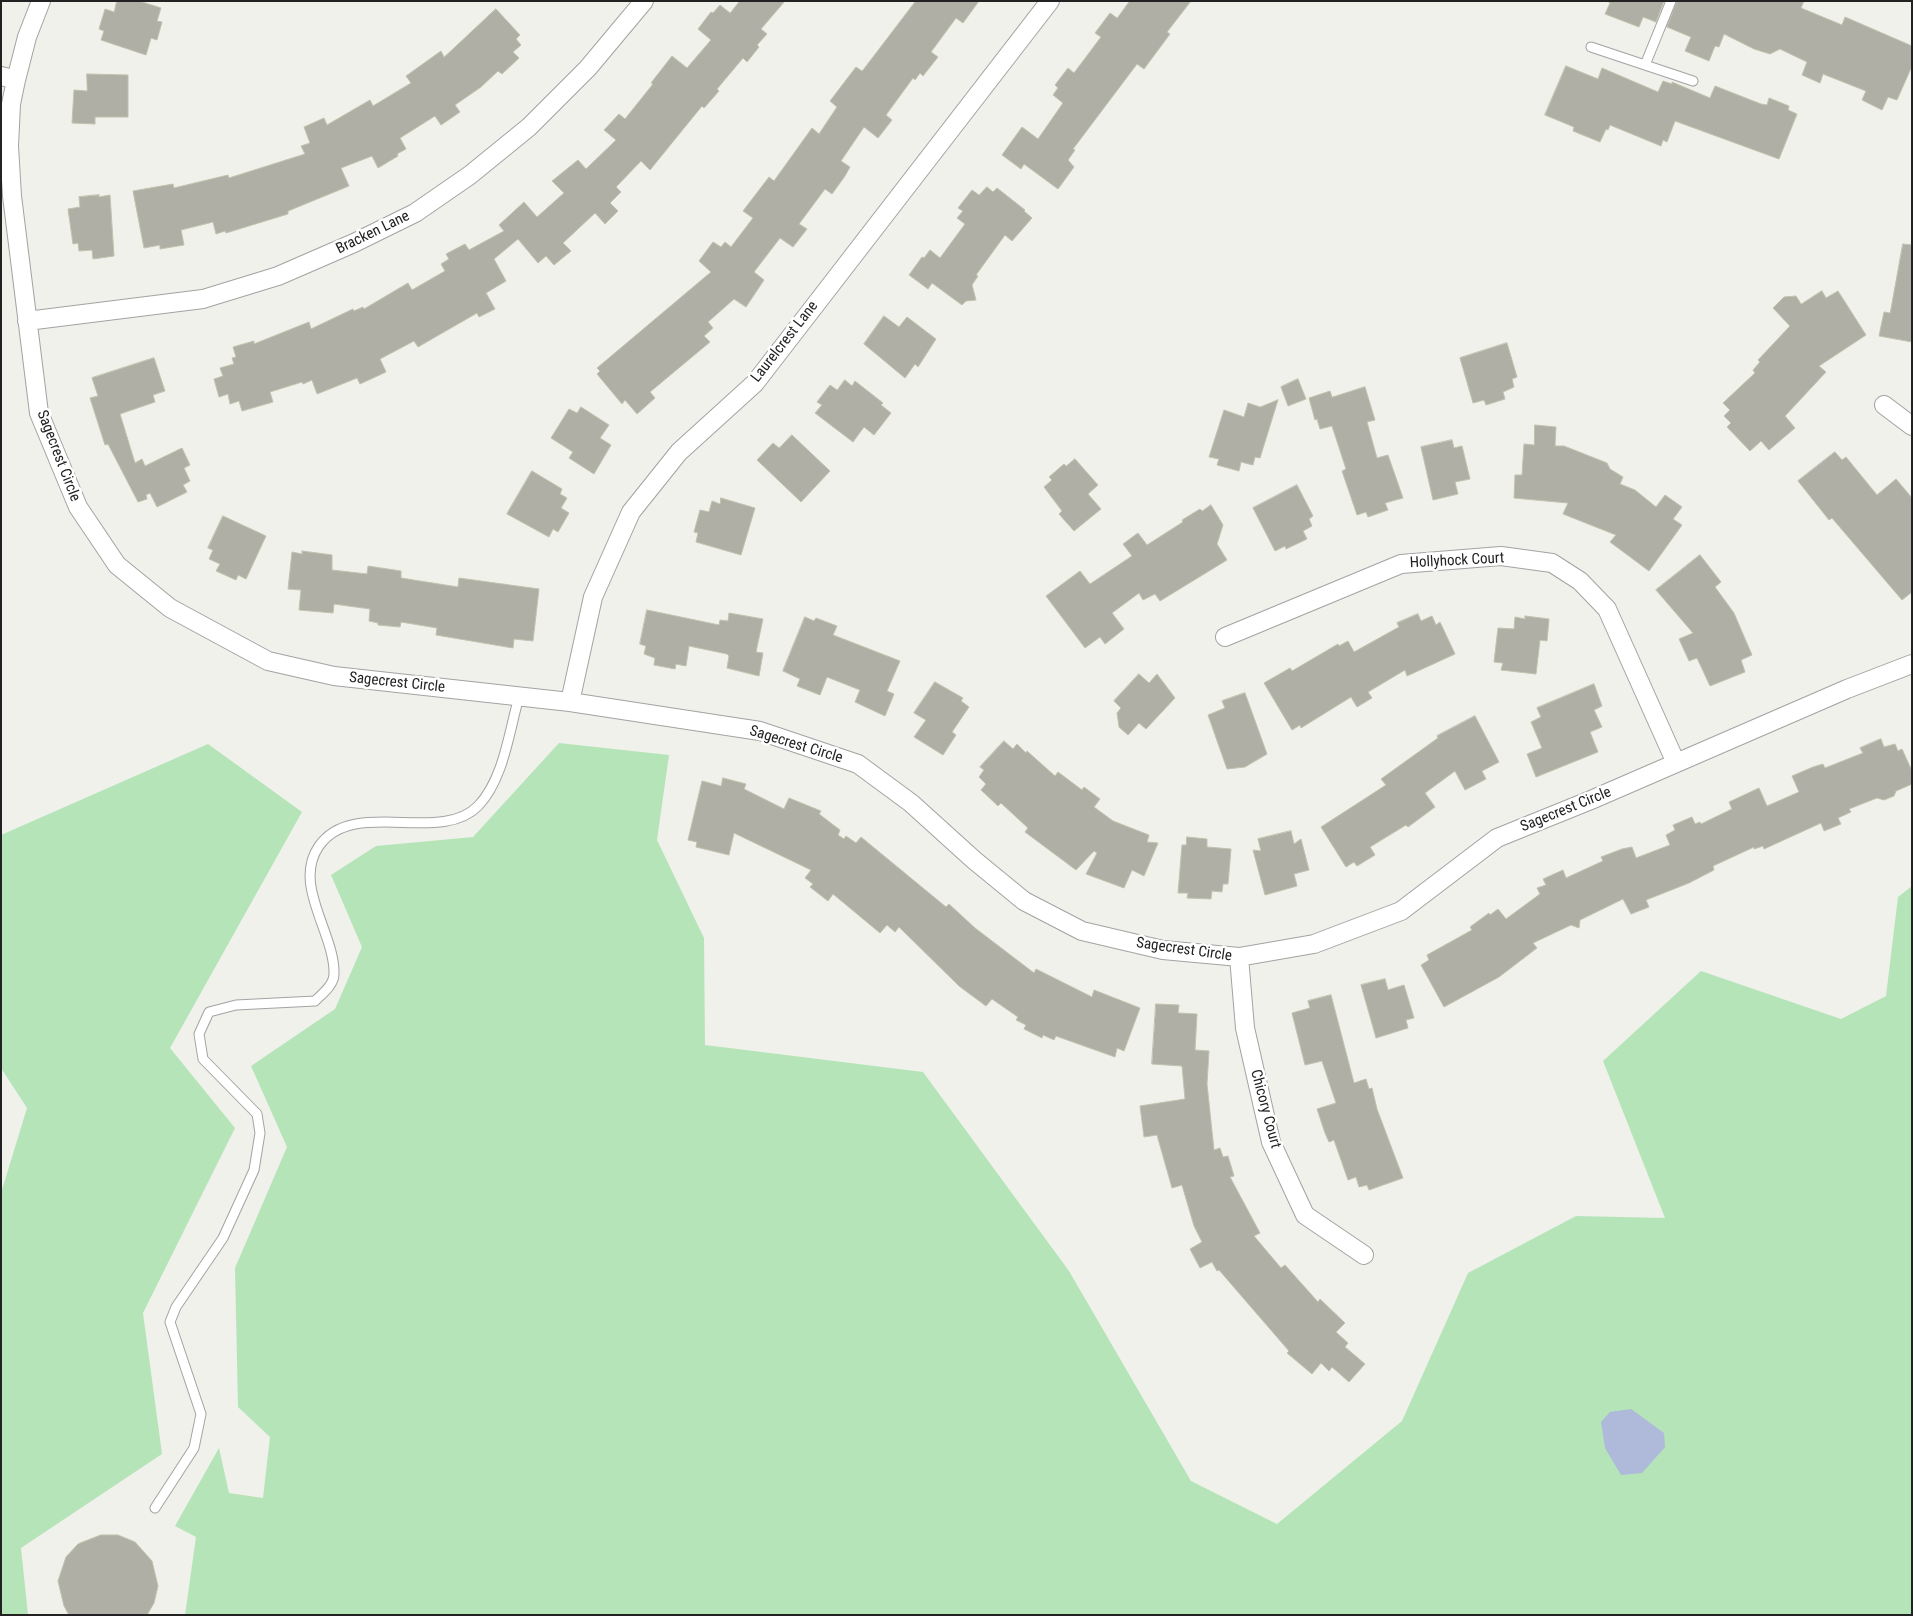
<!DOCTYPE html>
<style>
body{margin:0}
#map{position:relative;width:1913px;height:1616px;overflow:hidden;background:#eff1ea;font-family:"Roboto Condensed",sans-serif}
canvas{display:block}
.frame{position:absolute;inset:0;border:2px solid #222;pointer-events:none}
</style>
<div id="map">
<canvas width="1913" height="1616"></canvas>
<div class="frame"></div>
</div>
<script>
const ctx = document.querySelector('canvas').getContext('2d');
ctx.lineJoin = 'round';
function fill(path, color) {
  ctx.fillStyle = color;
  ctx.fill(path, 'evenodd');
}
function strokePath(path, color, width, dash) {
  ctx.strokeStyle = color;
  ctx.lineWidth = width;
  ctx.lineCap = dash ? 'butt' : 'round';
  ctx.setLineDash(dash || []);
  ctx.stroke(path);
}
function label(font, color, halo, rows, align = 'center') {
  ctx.font = font + ' "Roboto Condensed",sans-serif';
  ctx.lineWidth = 5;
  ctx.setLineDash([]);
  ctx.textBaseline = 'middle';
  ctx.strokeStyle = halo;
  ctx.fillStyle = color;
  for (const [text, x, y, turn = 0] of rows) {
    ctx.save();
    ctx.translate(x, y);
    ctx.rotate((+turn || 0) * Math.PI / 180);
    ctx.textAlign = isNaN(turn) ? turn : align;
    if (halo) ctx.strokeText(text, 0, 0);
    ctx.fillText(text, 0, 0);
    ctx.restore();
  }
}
const grass = new Path2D(`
 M 559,743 L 669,755 L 657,840 L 704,938 L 705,1045 L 923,1072 L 1069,1271 L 1191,1481 L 1277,1524 L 1402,1421 L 1468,1273 L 1576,1216 L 1665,1218 L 1603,1061 L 1701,971 L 1841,1019 L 1886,996 L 1898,897 L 1912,886 L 1912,1615 L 185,1615 L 196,1537 L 175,1526 L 219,1448 L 229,1493 L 263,1498 L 270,1437 L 238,1407 L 235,1268 L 287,1147 L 251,1066 L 335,1009 L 362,947 L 331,875 L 376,846 L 473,837 Z
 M 208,744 L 302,812 L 170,1048 L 235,1128 L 143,1313 L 162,1454 L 21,1548 L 28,1615 L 1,1615 L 1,1193 L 27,1108 L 1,1068 L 1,835 Z`);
const water = new Path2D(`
 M 1631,1409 L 1664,1433 L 1665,1447 L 1642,1473 L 1621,1475 L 1605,1448 L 1601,1422 L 1610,1412 Z`);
const building = new Path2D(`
 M 117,1 L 139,1 L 161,8 L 157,21 L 162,22 L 157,40 L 151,38 L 146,55 L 101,40 L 104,31 L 99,29 L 105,9 L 114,12 Z
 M 740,1 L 785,1 L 761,29 L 767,34 L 757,45 L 759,47 L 747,62 L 743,58 L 717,89 L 719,91 L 704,108 L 702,106 L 650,170 L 641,161 L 616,187 L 621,192 L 610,203 L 618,211 L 605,224 L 595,213 L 563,243 L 571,251 L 554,265 L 546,256 L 538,263 L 518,239 L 494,259 L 506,281 L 486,293 L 495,309 L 479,317 L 477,313 L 418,347 L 414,341 L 380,359 L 386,372 L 360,384 L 357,378 L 317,394 L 312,380 L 303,384 L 302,382 L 270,392 L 273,402 L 242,411 L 239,401 L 230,404 L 228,394 L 219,397 L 214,379 L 223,376 L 220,368 L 234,364 L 232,358 L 236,357 L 233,347 L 254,341 L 254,344 L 309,322 L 311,329 L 353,309 L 354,311 L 363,307 L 364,309 L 408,283 L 412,290 L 445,271 L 441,264 L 449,259 L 446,254 L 465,244 L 469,250 L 504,231 L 499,225 L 524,202 L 537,217 L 564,193 L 552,181 L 578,160 L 586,169 L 616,140 L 604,130 L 619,114 L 625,119 L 653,84 L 651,83 L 672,56 L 687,68 L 711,40 L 698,29 L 711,12 L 713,13 L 720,5 L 730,13 Z
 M 916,1 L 979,1 L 963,23 L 956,18 L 931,52 L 938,57 L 923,76 L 920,73 L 915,80 L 913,78 L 886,115 L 892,120 L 878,138 L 864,127 L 841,161 L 850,167 L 845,176 L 832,194 L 825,189 L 799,224 L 807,229 L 793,247 L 780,238 L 754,272 L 764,280 L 746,307 L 734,299 L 708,322 L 713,328 L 704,336 L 710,342 L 650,392 L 655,398 L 637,414 L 625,400 L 622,404 L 597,374 L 600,371 L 597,368 L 711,272 L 699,261 L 713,242 L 721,247 L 725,242 L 731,247 L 753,218 L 743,211 L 769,177 L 774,181 L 812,128 L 819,134 L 837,107 L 830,101 L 856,67 L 862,71 Z
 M 1130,1 L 1191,1 L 1167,32 L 1170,34 L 1144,69 L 1137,64 L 1073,149 L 1075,150 L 1068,160 L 1074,167 L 1058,189 L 1024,164 L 1021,169 L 1002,155 L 1022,127 L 1038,139 L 1063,103 L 1053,95 L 1058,88 L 1055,85 L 1068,68 L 1074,73 L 1101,37 L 1095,33 L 1110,13 L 1117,18 Z
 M 1607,1 L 1664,1 L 1656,22 L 1643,17 L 1639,27 L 1605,14 L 1610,3 Z
 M 1677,1 L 1804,1 L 1801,8 L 1842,25 L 1845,17 L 1912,46 L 1912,66 L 1897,100 L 1888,97 L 1882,110 L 1862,100 L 1866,91 L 1823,74 L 1820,83 L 1802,75 L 1807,62 L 1780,49 L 1770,54 L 1754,49 L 1724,34 L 1719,47 L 1715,46 L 1709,61 L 1685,51 L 1691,37 L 1667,27 Z
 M 496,9 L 520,35 L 516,39 L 521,45 L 513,52 L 519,58 L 502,74 L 498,71 L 481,87 L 455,105 L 460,112 L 441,125 L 435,116 L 400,138 L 406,149 L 397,154 L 398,156 L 378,168 L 372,156 L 341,168 L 349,186 L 288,211 L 288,214 L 226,233 L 225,231 L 216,234 L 213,222 L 181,230 L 184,245 L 160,249 L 160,245 L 144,248 L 133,191 L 173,184 L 174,188 L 228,175 L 229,178 L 305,154 L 301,146 L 310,143 L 304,127 L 324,118 L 327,125 L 370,100 L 373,106 L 411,83 L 406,76 L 441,51 L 444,57 Z
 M 1566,66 L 1598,79 L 1602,68 L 1658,92 L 1663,81 L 1672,84 L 1672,82 L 1710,98 L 1715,86 L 1761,104 L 1767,105 L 1769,98 L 1789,106 L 1788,110 L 1797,114 L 1779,159 L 1675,121 L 1667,142 L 1663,140 L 1661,146 L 1610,125 L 1608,130 L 1606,129 L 1600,142 L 1573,131 L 1574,127 L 1545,115 Z
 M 87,74 L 128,75 L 128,117 L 95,117 L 95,124 L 72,123 L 74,90 L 87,91 Z
 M 987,187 L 993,192 L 997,188 L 1025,210 L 1024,211 L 1032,218 L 1012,241 L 1005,235 L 976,275 L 978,276 L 972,285 L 976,300 L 966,301 L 962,305 L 932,283 L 928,289 L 909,275 L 922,257 L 924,258 L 930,250 L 940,258 L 965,224 L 957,218 L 963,211 L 958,208 L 972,190 L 979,195 Z
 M 99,195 L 99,197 L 110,195 L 114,256 L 93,259 L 92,250 L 79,251 L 78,243 L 73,244 L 68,209 L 80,207 L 79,197 Z
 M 1903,244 L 1912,245 L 1912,342 L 1879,336 L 1884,312 L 1890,313 Z
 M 1822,291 L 1826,298 L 1838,291 L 1866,335 L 1819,366 L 1826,372 L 1785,416 L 1795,428 L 1769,450 L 1761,441 L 1750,451 L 1727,427 L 1731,423 L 1724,416 L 1730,410 L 1723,403 L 1755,373 L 1753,370 L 1760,362 L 1758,360 L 1790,326 L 1773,308 L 1784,297 L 1796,296 L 1801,304 Z
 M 884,316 L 899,327 L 907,317 L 936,339 L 918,367 L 915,364 L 905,378 L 864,344 Z
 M 1507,343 L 1517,377 L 1512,379 L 1514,387 L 1503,392 L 1505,399 L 1486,405 L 1484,400 L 1473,403 L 1460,358 Z
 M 154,358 L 165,391 L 153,395 L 155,402 L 120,414 L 135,463 L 142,459 L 145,466 L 182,448 L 190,465 L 184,468 L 190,481 L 183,485 L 187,492 L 157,507 L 150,493 L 146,495 L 147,499 L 138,502 L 108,444 L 105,445 L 90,398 L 98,396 L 92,378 Z
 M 1298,379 L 1306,399 L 1288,406 L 1281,387 Z
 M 845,380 L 852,386 L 855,381 L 883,403 L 881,405 L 891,413 L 874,435 L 864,427 L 853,442 L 815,413 L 822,405 L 817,402 L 830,385 L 837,390 Z
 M 1365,387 L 1375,420 L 1367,422 L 1377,458 L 1388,455 L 1403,498 L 1385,503 L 1388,510 L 1368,517 L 1366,512 L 1357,515 L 1342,471 L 1346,469 L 1332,426 L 1320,429 L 1317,419 L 1315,420 L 1309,398 L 1330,391 L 1332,397 Z
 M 1278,400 L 1260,458 L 1255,457 L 1253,465 L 1241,462 L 1239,471 L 1217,465 L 1219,459 L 1209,457 L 1224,410 L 1244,417 L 1248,403 L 1260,407 Z
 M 581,407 L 609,425 L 600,438 L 611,445 L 594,474 L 569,458 L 573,452 L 551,438 L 569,409 L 577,413 Z
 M 1535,425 L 1556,427 L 1555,446 L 1564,446 L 1607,463 L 1610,469 L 1623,477 L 1620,484 L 1635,490 L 1656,507 L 1665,495 L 1682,507 L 1673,519 L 1682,525 L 1649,571 L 1610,542 L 1616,535 L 1563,514 L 1568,503 L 1514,498 L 1515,475 L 1522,475 L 1524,444 L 1534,445 Z
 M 792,435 L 830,471 L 801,502 L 757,460 L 773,443 L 779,448 Z
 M 1452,440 L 1454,448 L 1462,446 L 1470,479 L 1455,482 L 1458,494 L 1433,500 L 1421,447 Z
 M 1835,452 L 1842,460 L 1846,457 L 1877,495 L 1896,479 L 1912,498 L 1912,592 L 1902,600 L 1832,518 L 1829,520 L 1798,481 Z
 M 1075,459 L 1098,485 L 1088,494 L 1101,509 L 1074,531 L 1059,514 L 1062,511 L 1044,487 L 1052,480 L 1049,477 L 1064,464 L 1066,466 Z
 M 532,471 L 562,489 L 560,494 L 567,498 L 561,508 L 569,513 L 558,532 L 553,529 L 549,537 L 507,514 Z
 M 1297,485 L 1313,516 L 1309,519 L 1312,526 L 1303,531 L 1307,539 L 1286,549 L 1285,546 L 1275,551 L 1253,508 Z
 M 721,498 L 755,508 L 741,555 L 696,542 L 698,533 L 694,532 L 700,510 L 709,512 L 712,501 L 720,504 Z
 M 1211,505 L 1223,525 L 1217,544 L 1227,560 L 1160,601 L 1155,594 L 1143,600 L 1139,593 L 1112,613 L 1124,629 L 1105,644 L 1100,637 L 1085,648 L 1046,596 L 1080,571 L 1090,584 L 1132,556 L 1123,544 L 1138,533 L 1147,545 L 1183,522 L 1182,520 L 1200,509 L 1202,511 Z
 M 223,516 L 266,536 L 246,579 L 238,575 L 236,580 L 216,571 L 220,564 L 209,559 L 213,550 L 208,548 Z
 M 302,551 L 332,555 L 332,570 L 367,574 L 368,566 L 401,571 L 401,578 L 458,587 L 459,578 L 539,589 L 533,641 L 514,639 L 513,648 L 436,635 L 437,628 L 401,622 L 400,627 L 378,625 L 378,623 L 369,621 L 370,609 L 334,604 L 333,613 L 299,610 L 301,590 L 288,589 L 292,552 L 302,554 Z
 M 1700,555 L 1721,582 L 1715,587 L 1734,613 L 1752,655 L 1741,660 L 1745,672 L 1710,686 L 1697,658 L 1689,661 L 1679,639 L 1693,633 L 1656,590 Z
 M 647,610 L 719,625 L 720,620 L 728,621 L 729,613 L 763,619 L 756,652 L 763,653 L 759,676 L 727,668 L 729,656 L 727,654 L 689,646 L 686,666 L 676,664 L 675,669 L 654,665 L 655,658 L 644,654 L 646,646 L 640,644 Z
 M 1418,614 L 1421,621 L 1432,616 L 1436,625 L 1440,622 L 1455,654 L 1407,676 L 1405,670 L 1368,692 L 1372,698 L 1357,707 L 1351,697 L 1301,728 L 1300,725 L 1292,730 L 1264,683 L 1290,668 L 1292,671 L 1338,644 L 1339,646 L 1348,641 L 1354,652 L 1399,627 L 1397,623 Z
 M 1525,616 L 1549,619 L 1547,641 L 1540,640 L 1536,674 L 1501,670 L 1503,663 L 1494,662 L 1498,628 L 1514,629 L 1515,617 L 1525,619 Z
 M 805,617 L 814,621 L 816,618 L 837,626 L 833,635 L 900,661 L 887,691 L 894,694 L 885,716 L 855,702 L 860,690 L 827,677 L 820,695 L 797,686 L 800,679 L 783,671 Z
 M 1139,674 L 1149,683 L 1157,674 L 1175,698 L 1146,729 L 1139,723 L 1128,735 L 1119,727 L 1117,713 L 1121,708 L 1114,701 Z
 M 935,682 L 963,698 L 961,701 L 969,707 L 952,732 L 956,735 L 943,755 L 914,737 L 926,720 L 914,713 Z
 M 1594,684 L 1602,706 L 1594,710 L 1602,727 L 1590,732 L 1598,752 L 1536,777 L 1527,754 L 1542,748 L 1531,722 L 1541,717 L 1537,708 Z
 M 1245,693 L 1267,754 L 1245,767 L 1227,769 L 1208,715 L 1225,708 L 1222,701 Z
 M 1475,716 L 1499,762 L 1482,771 L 1486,779 L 1465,790 L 1455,771 L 1425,793 L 1435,807 L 1408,827 L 1406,825 L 1370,847 L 1375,855 L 1357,866 L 1354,862 L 1346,867 L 1321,827 L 1386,785 L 1381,779 L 1438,738 L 1437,736 Z
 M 1881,739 L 1884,747 L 1895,744 L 1898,751 L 1902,749 L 1912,771 L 1912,784 L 1896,791 L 1894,796 L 1884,800 L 1877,798 L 1849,809 L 1851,812 L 1838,818 L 1841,824 L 1824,831 L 1821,823 L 1764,849 L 1763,846 L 1754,849 L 1754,847 L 1713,866 L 1714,870 L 1689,883 L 1646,900 L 1649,907 L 1631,914 L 1623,899 L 1580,920 L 1579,928 L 1571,925 L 1533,943 L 1537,948 L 1499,977 L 1444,1007 L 1421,965 L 1429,960 L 1427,955 L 1472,930 L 1470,927 L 1489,913 L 1490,915 L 1498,909 L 1506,919 L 1540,894 L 1537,888 L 1546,885 L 1543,879 L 1563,870 L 1566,878 L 1603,861 L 1601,857 L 1622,849 L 1632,847 L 1636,858 L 1670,845 L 1666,835 L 1675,830 L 1673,825 L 1692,817 L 1695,824 L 1700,822 L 1701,824 L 1732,809 L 1729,802 L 1759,788 L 1767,806 L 1799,792 L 1792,776 L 1813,767 L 1823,764 L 1825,768 L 1863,753 L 1860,748 Z
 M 1004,741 L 1013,749 L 1017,744 L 1026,753 L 1027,751 L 1055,776 L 1058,772 L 1082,790 L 1084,787 L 1100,799 L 1094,807 L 1113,821 L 1149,835 L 1147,842 L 1158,843 L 1144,876 L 1132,870 L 1124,888 L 1086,874 L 1097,853 L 1094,851 L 1076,870 L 1025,832 L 1028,828 L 1001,803 L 998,806 L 981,790 L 986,784 L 979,777 L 984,770 L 980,767 Z
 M 723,778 L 746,784 L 744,789 L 784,809 L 789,798 L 821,811 L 819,814 L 840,830 L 838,835 L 844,839 L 846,836 L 856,843 L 861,837 L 946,907 L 949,904 L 975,928 L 1034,973 L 1036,969 L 1092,997 L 1094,990 L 1140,1008 L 1124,1051 L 1117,1048 L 1115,1057 L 1056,1036 L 1054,1040 L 1043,1035 L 1042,1038 L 1024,1029 L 1026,1025 L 1016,1020 L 1018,1017 L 992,999 L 986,1006 L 959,986 L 899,927 L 895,932 L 887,925 L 880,933 L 833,894 L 828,901 L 810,887 L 813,884 L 805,878 L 811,870 L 734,833 L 729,855 L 696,847 L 697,842 L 688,840 L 702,781 L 721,786 Z
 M 1291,831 L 1294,844 L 1301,839 L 1309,870 L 1294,874 L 1297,886 L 1265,895 L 1253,850 L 1261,851 L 1258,839 Z
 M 1187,837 L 1207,839 L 1207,847 L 1231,849 L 1228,884 L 1223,884 L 1222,892 L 1212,891 L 1211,899 L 1187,898 L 1188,893 L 1178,893 L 1182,845 L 1186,845 Z
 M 1385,979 L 1388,990 L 1404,985 L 1414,1018 L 1406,1020 L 1408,1028 L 1376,1038 L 1361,985 Z
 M 1331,995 L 1354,1083 L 1366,1079 L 1369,1089 L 1372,1088 L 1377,1109 L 1403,1178 L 1369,1190 L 1367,1185 L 1359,1187 L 1356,1177 L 1348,1180 L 1334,1140 L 1329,1142 L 1325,1133 L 1317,1109 L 1336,1103 L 1322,1061 L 1305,1065 L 1292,1013 L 1310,1008 L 1308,1001 Z
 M 1156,1004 L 1179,1005 L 1178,1013 L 1197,1014 L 1195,1050 L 1209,1051 L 1207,1084 L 1214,1150 L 1220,1148 L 1223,1157 L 1228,1156 L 1234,1176 L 1230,1177 L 1260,1233 L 1254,1236 L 1281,1268 L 1285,1265 L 1318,1302 L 1320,1299 L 1345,1323 L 1336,1332 L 1348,1343 L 1345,1347 L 1365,1364 L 1349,1382 L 1332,1367 L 1329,1371 L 1321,1363 L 1312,1374 L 1287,1353 L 1289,1351 L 1219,1270 L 1217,1271 L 1212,1262 L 1200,1268 L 1190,1249 L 1202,1242 L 1194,1226 L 1182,1185 L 1172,1188 L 1157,1135 L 1144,1137 L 1140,1106 L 1185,1099 L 1182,1066 L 1152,1064 Z
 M 101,1535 L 118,1535 L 135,1542 L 152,1561 L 158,1586 L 154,1603 L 147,1615 L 69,1615 L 64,1606 L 58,1581 L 66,1557 L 78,1544 Z`);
const service = new Path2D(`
 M 1591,47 L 1693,81
 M 1645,65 L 1671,1
 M 155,1508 L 194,1448 L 201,1414 L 170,1322 L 176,1307 L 223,1238 L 254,1170 L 260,1133 L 257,1114 L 203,1059 L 199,1034 L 209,1012 L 236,1005 L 315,1001 C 322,994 334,985 334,974 C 335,933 292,885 319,846 C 353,797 440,845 478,806 C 504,779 509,731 519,697`);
const minor = new Path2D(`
 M 41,1 L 27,37 L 16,80 L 11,104 L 9,146 L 12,196 L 39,413 L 78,507 L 117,565 L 170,608 L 268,661 L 334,676 L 570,702 L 760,731 L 858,764 L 911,803 L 974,860 L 1024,901 L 1082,931 L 1163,950 L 1239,957 L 1314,944 L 1401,911 L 1497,838 L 1591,800 L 1847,689 L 1912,664
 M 1,76 L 16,80
 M 27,321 L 203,299 L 278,276 L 354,243 L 415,213 L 470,175 L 529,127 L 588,68 L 644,1
 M 1884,405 L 1912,426
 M 1225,637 L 1401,564 L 1501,556 L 1552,563 L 1580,581 L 1607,609 L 1676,763
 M 570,702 L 593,597 L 631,512 L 679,452 L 755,383 L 1050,1
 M 1239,957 L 1245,1028 L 1271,1142 L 1305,1215 L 1364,1255`);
const streetNames = [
 ["Bracken Lane",373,233,-26],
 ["Laurelcrest Lane",785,342,-52],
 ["Sagecrest Circle",58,456,69],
 ["Hollyhock Court",1457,561,-3],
 ["Sagecrest Circle",397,683,6],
 ["Sagecrest Circle",796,745,17],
 ["Sagecrest Circle",1566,810,-22],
 ["Sagecrest Circle",1184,950,8],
 ["Chicory Court",1265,1109,75]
];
fill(grass, '#b6e4b9');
fill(water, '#afb9d9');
fill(building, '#afafa5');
strokePath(building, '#c1c1ad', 1);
strokePath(service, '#a3a3a3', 11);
strokePath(minor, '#a3a3a3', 20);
strokePath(service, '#fff', 9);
strokePath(minor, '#fff', 18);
label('15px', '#222', '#fff', streetNames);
</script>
